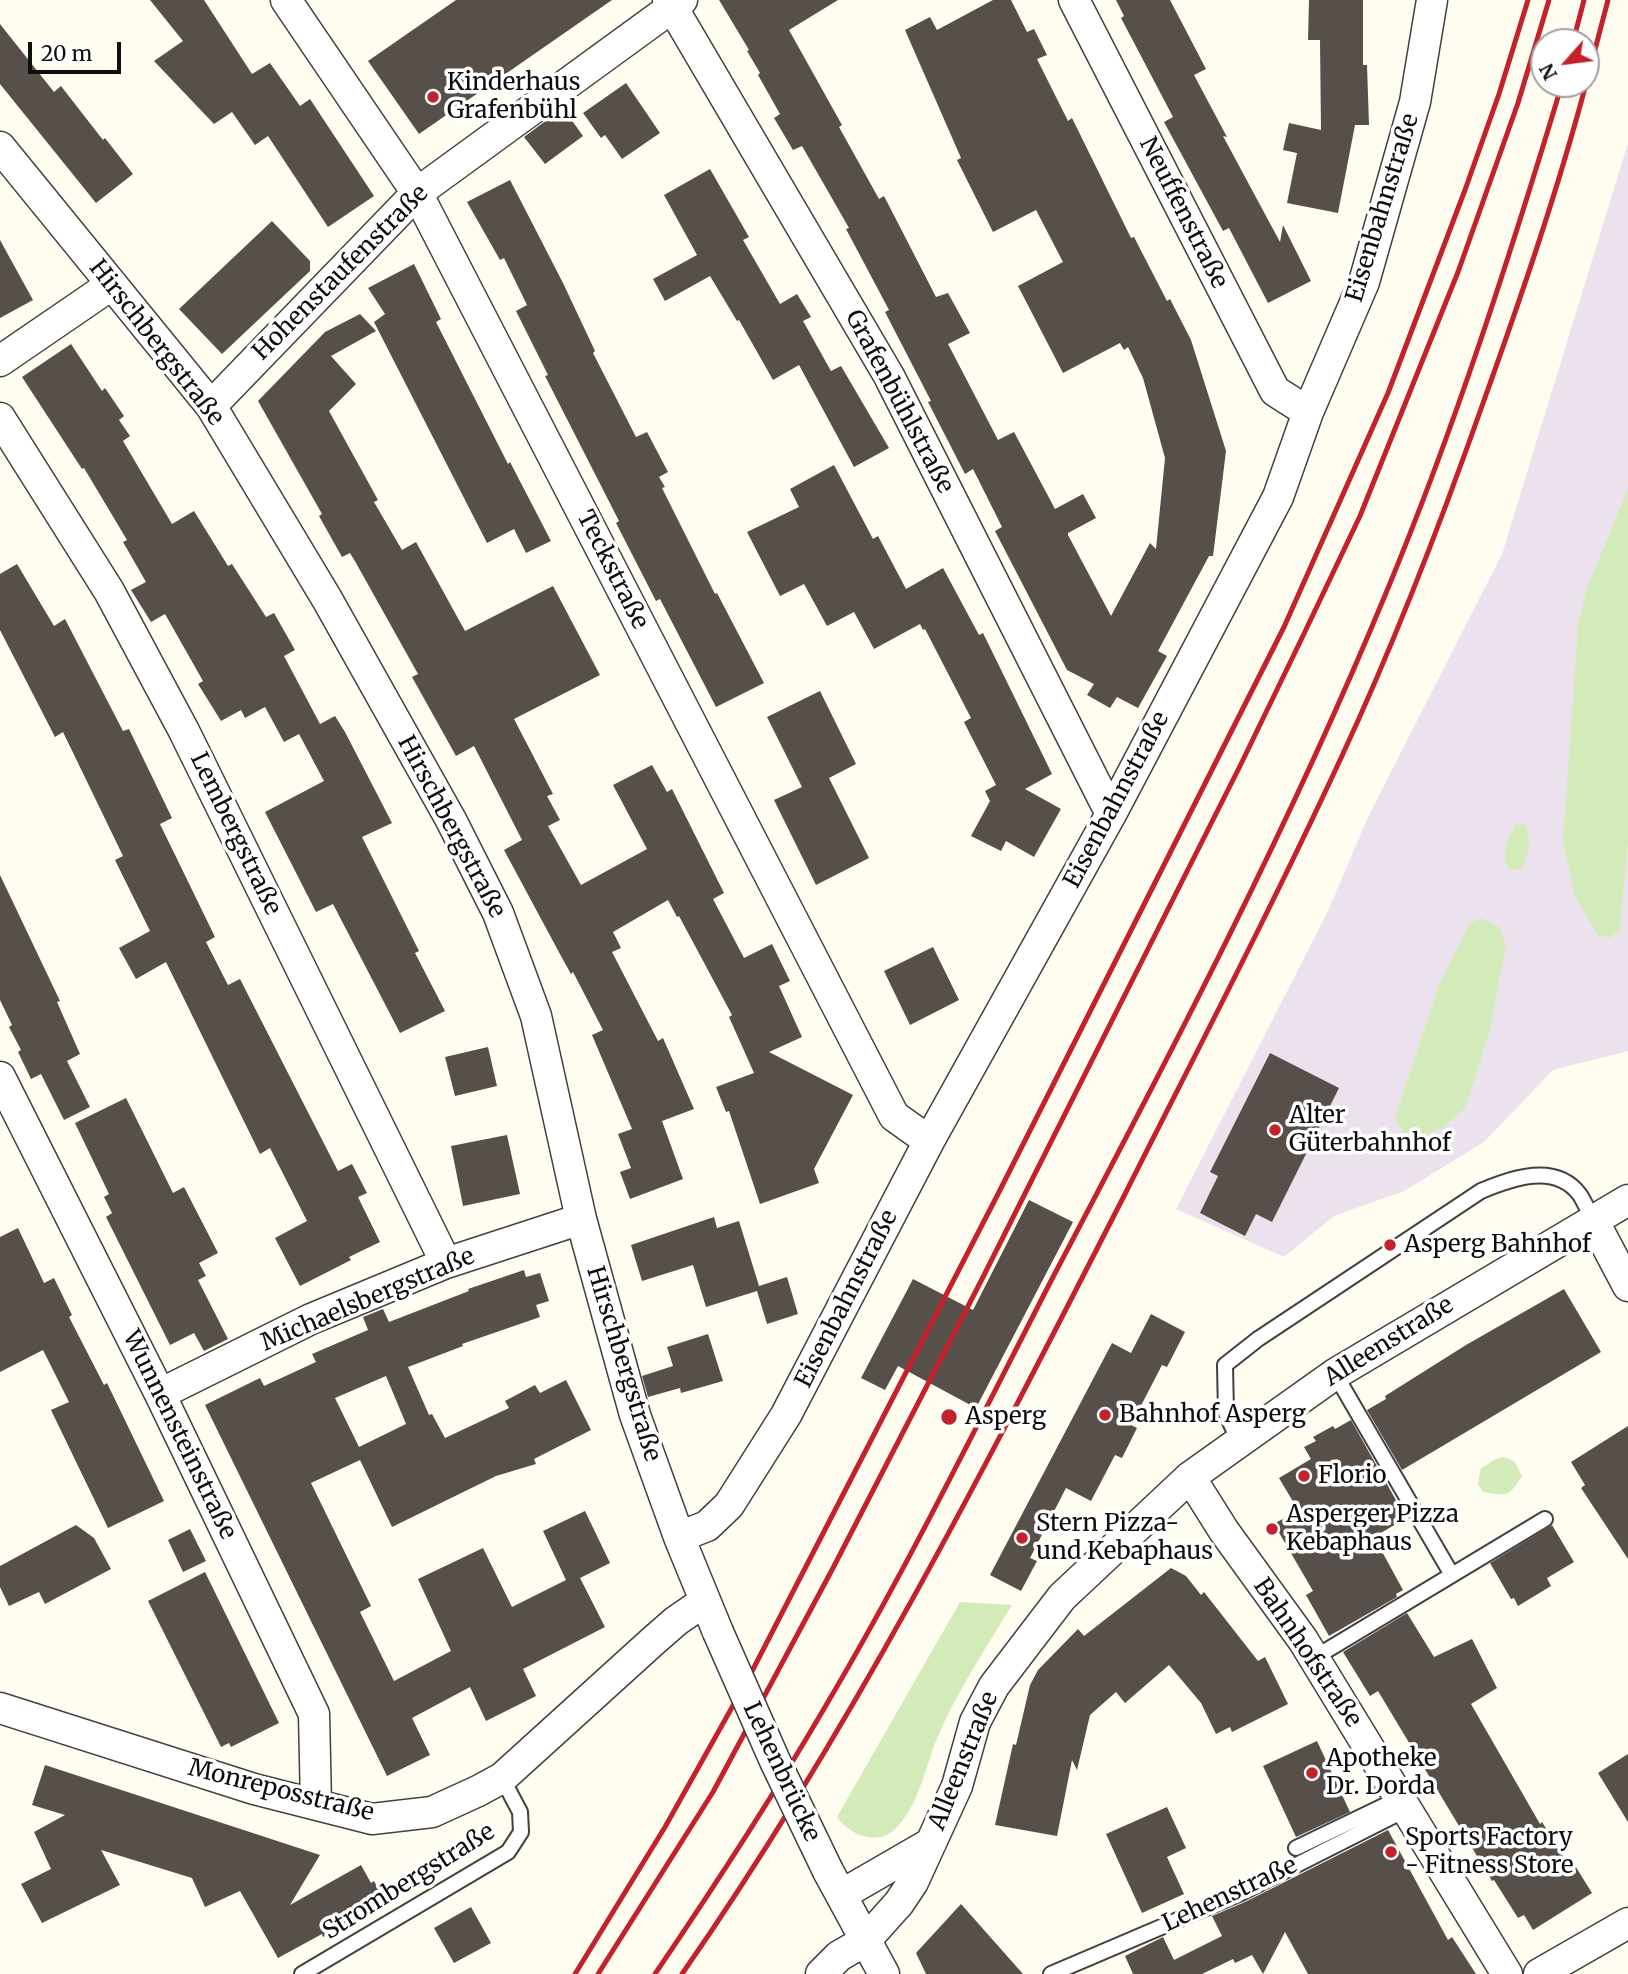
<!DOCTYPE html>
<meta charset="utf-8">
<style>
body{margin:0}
#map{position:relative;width:1628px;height:1974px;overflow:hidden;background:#fffcf0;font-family:Merriweather,serif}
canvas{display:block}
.north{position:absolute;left:1530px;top:28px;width:70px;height:70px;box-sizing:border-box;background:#fff;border:2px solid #9f9f9f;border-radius:50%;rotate:242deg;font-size:19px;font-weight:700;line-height:28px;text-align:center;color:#0e0e0e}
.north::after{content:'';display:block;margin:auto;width:24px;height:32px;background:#c3222d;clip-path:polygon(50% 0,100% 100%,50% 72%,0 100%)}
.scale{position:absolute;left:28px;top:42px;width:93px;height:32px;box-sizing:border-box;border:4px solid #0e0e0e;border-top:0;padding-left:9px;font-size:21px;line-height:24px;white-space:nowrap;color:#0e0e0e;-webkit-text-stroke:5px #fff;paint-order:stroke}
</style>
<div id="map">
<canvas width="1628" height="1974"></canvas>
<div class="north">N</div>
<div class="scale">20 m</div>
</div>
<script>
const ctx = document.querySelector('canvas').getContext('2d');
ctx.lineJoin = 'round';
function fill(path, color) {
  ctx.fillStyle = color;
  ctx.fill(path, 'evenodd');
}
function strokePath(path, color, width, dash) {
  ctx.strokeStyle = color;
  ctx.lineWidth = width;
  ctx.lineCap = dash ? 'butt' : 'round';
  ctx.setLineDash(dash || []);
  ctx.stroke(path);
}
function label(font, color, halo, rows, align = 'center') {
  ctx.font = font + ' Merriweather,serif';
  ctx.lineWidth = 7;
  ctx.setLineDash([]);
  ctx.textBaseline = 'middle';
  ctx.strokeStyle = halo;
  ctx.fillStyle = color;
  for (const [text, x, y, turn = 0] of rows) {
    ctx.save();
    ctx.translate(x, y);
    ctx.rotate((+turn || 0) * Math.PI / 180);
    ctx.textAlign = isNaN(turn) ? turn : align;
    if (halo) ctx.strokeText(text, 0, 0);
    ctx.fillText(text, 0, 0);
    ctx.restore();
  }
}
const industrial = new Path2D(`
 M 1628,143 L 1628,1051 L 1553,1070 L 1484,1142 L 1404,1191 L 1334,1216 L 1284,1257 L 1176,1209 L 1328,911 L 1368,817 L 1502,554 Z`);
const green = new Path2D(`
 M 1628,489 L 1628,841 L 1620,929 L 1610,938 L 1598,935 L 1575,897 L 1563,842 L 1578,624 L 1587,588 Z
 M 1525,824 C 1532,840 1529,854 1521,869 L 1509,870 C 1501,852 1506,840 1516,825 Z
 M 1482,918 L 1499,927 L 1506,945 L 1502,966 L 1489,1034 L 1465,1108 L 1443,1128 L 1421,1137 L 1403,1132 L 1395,1117 L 1439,985 L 1470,923 Z
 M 1504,1457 L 1515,1462 L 1522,1476 C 1509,1497 1507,1496 1483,1492 L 1478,1484 L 1481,1468 L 1496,1459 Z
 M 960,1602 L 1012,1605 C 986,1648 958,1690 938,1736 C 926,1764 919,1806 896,1828 C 878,1847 849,1835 837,1817 Z`);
const building = new Path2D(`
 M 150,0 L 204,0 L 252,74 L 270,63 L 300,106 L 310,99 L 374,196 L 328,227 L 268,136 L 255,145 L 232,112 L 214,124 L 154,61 L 183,41 Z
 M 456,0 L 612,0 L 419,134 L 368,61 Z
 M 719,0 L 838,0 L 789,30 L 842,125 L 839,127 L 879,199 L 884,196 L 936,297 L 948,293 L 970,333 L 948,344 L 998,440 L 1014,432 L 1055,509 L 1083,494 L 1096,518 L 1068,533 L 1068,535 L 1111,616 L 1150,543 L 1156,549 L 1165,458 L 1143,378 L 1128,347 L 1124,350 L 1120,343 L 1063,373 L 1018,286 L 1063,262 L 1036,210 L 993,232 L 957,160 L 961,158 L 905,30 L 930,17 L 937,30 L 993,0 L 1011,0 L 1027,32 L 1034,29 L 1047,55 L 1037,59 L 1068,121 L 1072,118 L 1131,238 L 1134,237 L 1167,301 L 1170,299 L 1191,340 L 1226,451 L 1213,556 L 1209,556 L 1158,651 L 1167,656 L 1138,708 L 1117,697 L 1110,708 L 1087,695 L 1094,684 L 1067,670 L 995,531 L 1002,527 L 973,469 L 965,474 L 928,402 L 931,401 L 885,312 L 889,310 L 846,229 L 849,228 L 802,146 L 793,150 L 774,118 L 780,114 L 758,75 L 760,73 L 747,51 L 749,50 Z
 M 1116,0 L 1170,0 L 1206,69 L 1194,75 L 1227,137 L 1223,136 L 1280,242 L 1283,225 L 1311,281 L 1268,303 L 1229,228 L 1223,231 L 1164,122 L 1173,117 L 1121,18 L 1124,16 Z
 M 1309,0 L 1363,0 L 1363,65 L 1367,65 L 1369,125 L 1355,125 L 1338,213 L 1287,203 L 1297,153 L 1283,150 L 1289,123 L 1321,130 L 1320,40 L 1308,40 Z
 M 0,24 L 54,92 L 61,86 L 103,140 L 105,138 L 133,174 L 96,203 L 0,84 Z
 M 626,83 L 660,133 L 622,159 L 605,135 L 601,138 L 583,113 Z
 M 563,108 L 583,136 L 545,164 L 524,137 Z
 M 710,169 L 749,237 L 743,240 L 780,304 L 797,294 L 811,317 L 803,321 L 831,371 L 841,366 L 889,448 L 854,467 L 799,365 L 773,380 L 739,320 L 737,321 L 710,276 L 665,301 L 653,279 L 697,255 L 664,195 Z
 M 510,180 L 563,283 L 595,351 L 593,353 L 636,437 L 647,432 L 668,472 L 659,477 L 665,487 L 662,488 L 715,594 L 717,593 L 764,683 L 716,707 L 660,599 L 656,601 L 616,523 L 619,521 L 545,376 L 548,375 L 516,311 L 527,305 L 504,258 L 500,260 L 467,202 Z
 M 272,221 L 310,261 L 310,271 L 222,354 L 179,309 Z
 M 0,240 L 33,300 L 0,318 Z
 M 414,264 L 441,319 L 436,322 L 508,464 L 510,462 L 551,541 L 526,553 L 514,529 L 487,543 L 374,322 L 385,314 L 368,288 Z
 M 360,314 L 376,331 L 331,356 L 356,384 L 329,411 L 378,500 L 374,502 L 402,550 L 416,542 L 465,631 L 553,586 L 600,675 L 514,719 L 553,794 L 547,796 L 560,820 L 548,826 L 581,885 L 647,849 L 613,785 L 652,765 L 667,792 L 672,789 L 724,893 L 713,899 L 744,958 L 772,944 L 790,981 L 779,986 L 802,1037 L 769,1052 L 853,1095 L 814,1169 L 819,1183 L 760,1204 L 729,1111 L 726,1112 L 716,1087 L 754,1073 L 729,1017 L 732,1015 L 679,916 L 677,917 L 668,900 L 613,932 L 621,948 L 612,952 L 658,1041 L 663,1038 L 694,1109 L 662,1121 L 683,1179 L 630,1199 L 620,1172 L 631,1168 L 618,1134 L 632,1129 L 592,1035 L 603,1030 L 573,972 L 571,974 L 561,956 L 504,850 L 522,840 L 474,746 L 456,756 L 412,677 L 418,674 L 356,563 L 350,553 L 342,557 L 319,516 L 322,514 L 258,401 L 325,332 Z
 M 71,344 L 102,391 L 105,388 L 124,416 L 119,420 L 130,436 L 123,441 L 172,524 L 194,511 L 228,566 L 232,564 L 266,617 L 274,613 L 295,650 L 284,656 L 320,724 L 335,716 L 345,732 L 392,823 L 362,837 L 419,951 L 415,953 L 445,1011 L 400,1033 L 333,904 L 316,912 L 265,812 L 324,781 L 299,734 L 284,742 L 265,707 L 245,718 L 241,710 L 221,721 L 198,684 L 203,681 L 165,614 L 151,622 L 131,590 L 146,582 L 123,542 L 127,540 L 84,468 L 82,469 L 22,377 Z
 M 834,465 L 873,539 L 878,536 L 906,589 L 943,568 L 979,635 L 983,633 L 1052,774 L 1025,789 L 1061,809 L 1034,857 L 1006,841 L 1001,851 L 971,836 L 990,801 L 985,791 L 996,785 L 964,722 L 971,718 L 925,629 L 923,630 L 920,624 L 874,649 L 854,612 L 827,626 L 804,584 L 780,596 L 747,532 L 799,507 L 790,489 Z
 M 17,564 L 54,626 L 65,619 L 123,731 L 129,729 L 172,818 L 160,824 L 215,937 L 206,942 L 228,985 L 240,979 L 338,1171 L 352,1164 L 367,1193 L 358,1197 L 380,1242 L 349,1257 L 351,1260 L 300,1286 L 275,1238 L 307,1221 L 270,1148 L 260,1154 L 166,962 L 136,979 L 119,948 L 150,931 L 115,860 L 123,856 L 63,732 L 55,737 L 0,630 L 0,574 Z
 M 820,691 L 856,764 L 829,778 L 869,858 L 816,885 L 774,800 L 802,787 L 767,717 Z
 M 0,875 L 60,1001 L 57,1002 L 80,1054 L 67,1061 L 90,1107 L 64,1120 L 41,1074 L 31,1079 L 18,1052 L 21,1050 L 9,1027 L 12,1025 L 0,1000 Z
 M 933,947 L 959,1000 L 910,1025 L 884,971 Z
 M 488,1047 L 497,1086 L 455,1096 L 445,1057 Z
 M 1270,1053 L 1339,1088 L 1272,1222 L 1256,1214 L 1245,1236 L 1200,1213 L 1218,1176 L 1210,1172 Z
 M 126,1098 L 173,1193 L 184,1187 L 218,1253 L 199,1263 L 206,1276 L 198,1280 L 228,1339 L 204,1351 L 194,1333 L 170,1345 L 106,1217 L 112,1213 L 104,1197 L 109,1194 L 75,1123 Z
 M 507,1135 L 520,1194 L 463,1206 L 451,1146 Z
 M 1029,1200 L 1073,1222 L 976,1408 L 898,1366 L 885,1390 L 861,1378 L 913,1279 L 973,1310 Z
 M 714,1217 L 717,1228 L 739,1221 L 759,1286 L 787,1277 L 798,1314 L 767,1324 L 757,1291 L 706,1307 L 693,1265 L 642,1281 L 631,1245 Z
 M 18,1228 L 44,1283 L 54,1278 L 72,1315 L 69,1317 L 104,1385 L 107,1383 L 164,1501 L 108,1528 L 51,1410 L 69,1402 L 43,1350 L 0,1372 L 0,1237 Z
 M 524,1270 L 526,1277 L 540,1273 L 549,1301 L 536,1305 L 540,1317 L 462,1344 L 463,1346 L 408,1367 L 429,1415 L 432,1414 L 445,1438 L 509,1408 L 505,1401 L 535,1385 L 540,1393 L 566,1380 L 591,1430 L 534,1459 L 536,1464 L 496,1476 L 392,1527 L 360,1460 L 311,1483 L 371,1606 L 360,1612 L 394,1681 L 451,1651 L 418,1579 L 483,1548 L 512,1607 L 566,1580 L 543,1531 L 585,1511 L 610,1563 L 580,1578 L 605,1627 L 523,1669 L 536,1696 L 486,1721 L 470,1687 L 412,1718 L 430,1755 L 387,1776 L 205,1405 L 260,1378 L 264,1386 L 316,1362 L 312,1354 L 368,1330 L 363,1317 L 383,1309 L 389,1322 L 469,1291 L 468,1289 ZM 386,1376 L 406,1424 L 359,1447 L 335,1398 Z
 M 1564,1289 L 1601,1352 L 1402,1470 L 1367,1410 L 1386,1399 L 1385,1396 L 1466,1345 Z
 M 1151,1314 L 1185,1332 L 1167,1367 L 1162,1365 L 1131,1425 L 1137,1428 L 1122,1458 L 1115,1455 L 1091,1501 L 1066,1488 L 1030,1558 L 1037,1561 L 1021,1591 L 990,1575 L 1112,1343 L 1131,1353 Z
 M 708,1334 L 723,1381 L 681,1393 L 680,1388 L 648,1397 L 642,1376 L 673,1366 L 667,1347 Z
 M 1351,1420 L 1406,1518 L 1374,1537 L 1403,1590 L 1396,1594 L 1397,1597 L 1329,1636 L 1306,1595 L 1313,1591 L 1274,1524 L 1298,1510 L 1279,1478 L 1311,1459 L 1304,1447 L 1316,1441 L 1313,1437 L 1333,1426 L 1335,1429 Z
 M 1628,1426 L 1628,1559 L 1581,1488 L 1585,1485 L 1571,1462 Z
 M 76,1525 L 94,1538 L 111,1569 L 45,1604 L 39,1592 L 9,1606 L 0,1587 L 0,1566 Z
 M 1552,1525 L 1574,1562 L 1547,1578 L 1551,1586 L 1518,1606 L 1514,1598 L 1511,1599 L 1490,1563 Z
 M 190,1529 L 206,1561 L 183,1572 L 168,1540 Z
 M 1171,1568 L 1186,1576 L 1201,1595 L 1204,1592 L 1258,1661 L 1265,1657 L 1288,1704 L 1232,1732 L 1230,1727 L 1216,1734 L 1201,1703 L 1169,1665 L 1125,1703 L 1116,1692 L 1090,1715 L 1077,1770 L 1072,1760 L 1057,1836 L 995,1825 L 1013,1744 L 1016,1745 L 1030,1685 L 1038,1670 L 1078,1629 L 1084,1636 Z
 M 205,1572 L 279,1723 L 231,1747 L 229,1743 L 221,1747 L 148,1601 Z
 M 1407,1613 L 1434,1657 L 1472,1639 L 1497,1688 L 1471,1704 L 1540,1824 L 1542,1822 L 1569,1866 L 1574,1864 L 1592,1893 L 1533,1930 L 1524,1915 L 1518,1918 L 1494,1880 L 1492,1881 L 1378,1691 L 1370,1696 L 1343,1652 Z
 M 1317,1741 L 1350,1812 L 1296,1837 L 1263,1766 Z
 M 1628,1754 L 1628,1822 L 1598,1773 Z
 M 45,1765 L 320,1855 L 290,1905 L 361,1865 L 371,1883 L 374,1881 L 385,1902 L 323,1937 L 322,1934 L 278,1958 L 240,1891 L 205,1907 L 192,1878 L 101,1850 L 120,1885 L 42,1923 L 21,1884 L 51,1869 L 34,1832 L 65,1815 L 32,1805 Z
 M 1167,1807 L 1186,1848 L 1167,1857 L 1184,1894 L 1142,1913 L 1106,1834 Z
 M 1388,1830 L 1448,1940 L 1452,1937 L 1476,1974 L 1308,1974 L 1285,1932 L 1263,1974 L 1252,1955 L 1235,1963 L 1233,1959 L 1202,1974 L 1133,1974 L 1125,1956 L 1163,1937 L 1174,1960 L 1222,1936 L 1212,1916 L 1245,1902 Z
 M 961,1904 L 1023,1974 L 926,1974 L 916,1953 Z
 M 471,1907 L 491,1943 L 454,1963 L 434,1928 Z`);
const lane = new Path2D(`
 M 1335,1374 L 1452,1575
 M 1239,1442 L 1226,1413 L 1225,1365 L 1258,1339 L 1481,1191 C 1512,1178 1556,1162 1580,1195 C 1585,1203 1589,1212 1593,1220
 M 1314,1658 L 1545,1519
 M 1296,1848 L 1400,1798
 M 302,1974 L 508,1852 L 521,1832 L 520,1812 L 502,1778
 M 1051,1974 L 1241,1893 L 1407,1809`);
const street = new Path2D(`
 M 286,0 L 417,193 L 894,1116 L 929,1141
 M 668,0 L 889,376 L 1111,814
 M 1074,0 L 1275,391 L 1308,412
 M 0,147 L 211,406 L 327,599 L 451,820 L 498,913 L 536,1016 L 581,1219 L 635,1415 L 679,1537 L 718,1632
 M 0,361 L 111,285
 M 211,406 L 417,193 L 682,0
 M 0,418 L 109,591 L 184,731 L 446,1263
 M 0,1077 L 160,1394 L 314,1714 L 316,1804
 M 1593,1220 L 1628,1286
 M 160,1394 L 311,1319 L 446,1263 L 581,1219
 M 1190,1477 L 1224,1531 L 1303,1640 L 1507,1974
 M 679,1537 L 707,1526 L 729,1505 L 786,1415 L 929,1141 L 1111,814 L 1278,497 L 1308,412 L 1364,282 L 1415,102 L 1432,0
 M 0,1708 L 254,1789 L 372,1819 L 432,1812 L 478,1791 L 502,1778 L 652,1642 L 676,1621 L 705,1601
 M 828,1871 L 884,1974
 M 841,1895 L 931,1843
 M 821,1974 L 839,1956 L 865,1941 L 899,1903 L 913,1882 L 957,1786 L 975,1722 L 994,1686 L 1062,1597 L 1190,1477 L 1335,1374 L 1628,1200
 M 1539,1974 L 1628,1923`);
const rail = new Path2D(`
 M 1573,42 L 1584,0
 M 1586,84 L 1608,0
 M 575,1974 L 665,1827 L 749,1677 L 998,1194 L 1284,627 L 1388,393 L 1465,190 L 1499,94 L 1528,0
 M 598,1974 L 713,1792 L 833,1568 L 981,1281 L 1240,766 L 1301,640 L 1360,516 L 1458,272 L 1518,103 L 1549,0
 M 655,1974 C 714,1887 772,1798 825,1707 C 908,1567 979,1421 1053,1277 C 1171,1053 1289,828 1386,593 C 1455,427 1510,256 1562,84
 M 682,1974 C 853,1728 989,1460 1125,1194 C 1198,1049 1273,905 1341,758 C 1394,644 1440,525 1482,406 C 1520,300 1557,193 1586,84`);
const streetBridge = new Path2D(`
 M 718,1632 L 775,1761 L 828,1871`);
const markers = [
 [433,97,7,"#c3222d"],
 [1275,1130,7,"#c3222d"],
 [1390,1245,7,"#c3222d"],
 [1105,1415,7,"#c3222d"],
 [949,1417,9,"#c3222d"],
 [1304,1476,7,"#c3222d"],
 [1272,1529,7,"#c3222d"],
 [1022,1538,7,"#c3222d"],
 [1312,1773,7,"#c3222d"],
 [1391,1852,7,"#c3222d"]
];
const poiNames = [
 ["Kinderhaus",447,83],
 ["Grafenbühl",447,111],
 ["Alter",1289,1116],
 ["Güterbahnhof",1289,1144],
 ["Asperg Bahnhof",1404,1245],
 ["Bahnhof Asperg",1119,1415],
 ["Asperg",965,1417],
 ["Florio",1318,1476],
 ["Asperger Pizza",1286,1515],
 ["Kebaphaus",1286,1543],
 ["Stern Pizza-",1036,1524],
 ["und Kebaphaus",1036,1552],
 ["Apotheke",1326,1759],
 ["Dr. Dorda",1326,1787],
 ["Sports Factory",1405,1838],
 ["- Fitness Store",1405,1866]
];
const streetNames = [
 ["Eisenbahnstraße",1383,208,-73],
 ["Neuffenstraße",1183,213,63],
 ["Hohenstaufenstraße",341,273,-45],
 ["Hirschbergstraße",156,343,52],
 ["Grafenbühlstraße",899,402,62],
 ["Teckstraße",612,570,63],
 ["Eisenbahnstraße",1117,800,-62],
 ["Hirschbergstraße",451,827,62],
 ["Lembergstraße",235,834,64],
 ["Eisenbahnstraße",847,1299,-63],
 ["Michaelsbergstraße",368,1300,-23],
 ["Alleenstraße",1389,1342,-32],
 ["Hirschbergstraße",623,1364,73],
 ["Wunnensteinstraße",179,1435,64],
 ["Bahnhofstraße",1307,1653,56],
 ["Alleenstraße",964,1761,-68],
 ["Lehenbrücke",781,1772,65],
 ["Monreposstraße",281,1791,14],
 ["Strombergstraße",409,1882,-32],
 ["Lehenstraße",1230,1895,-25]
];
fill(industrial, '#ece2ed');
fill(green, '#d3ebb8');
fill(building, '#574f4a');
strokePath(lane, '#414141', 18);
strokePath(street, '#414141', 33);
strokePath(lane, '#fff', 14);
strokePath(street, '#fff', 30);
strokePath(rail, '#c3222d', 5);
strokePath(streetBridge, '#414141', 33, []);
strokePath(streetBridge, '#fff', 30);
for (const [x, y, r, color] of markers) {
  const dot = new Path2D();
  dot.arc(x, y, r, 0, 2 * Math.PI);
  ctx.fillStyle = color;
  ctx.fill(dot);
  strokePath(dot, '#fff', 2.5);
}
label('24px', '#0e0e0e', '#fff', poiNames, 'left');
label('24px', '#0e0e0e', '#fff', streetNames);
</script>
